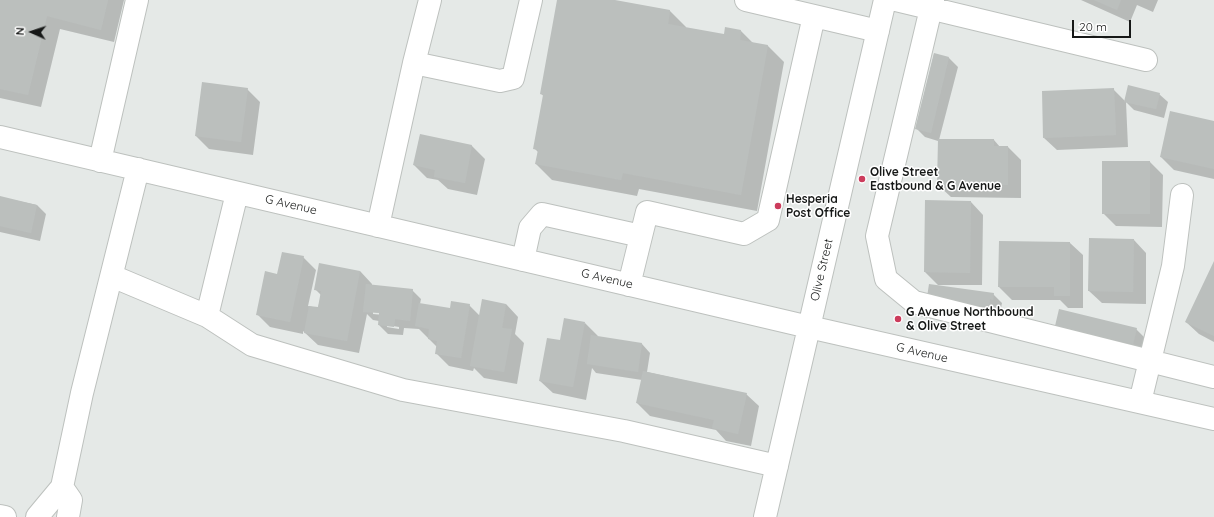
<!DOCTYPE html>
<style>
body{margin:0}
#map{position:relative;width:1214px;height:517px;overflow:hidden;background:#e5e9e7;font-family:Quicksand,sans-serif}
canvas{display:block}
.north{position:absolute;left:12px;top:12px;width:40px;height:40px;-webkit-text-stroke:3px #fff;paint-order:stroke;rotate:273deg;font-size:11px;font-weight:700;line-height:16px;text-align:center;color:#161817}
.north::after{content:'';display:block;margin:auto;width:14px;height:18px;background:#161817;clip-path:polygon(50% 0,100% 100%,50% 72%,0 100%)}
.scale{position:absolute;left:1072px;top:20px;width:59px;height:18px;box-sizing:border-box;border:2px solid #161817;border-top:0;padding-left:5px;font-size:12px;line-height:14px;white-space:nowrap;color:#161817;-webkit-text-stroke:3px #fff;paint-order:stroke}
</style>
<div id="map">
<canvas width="1214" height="517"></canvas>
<div class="north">N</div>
<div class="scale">20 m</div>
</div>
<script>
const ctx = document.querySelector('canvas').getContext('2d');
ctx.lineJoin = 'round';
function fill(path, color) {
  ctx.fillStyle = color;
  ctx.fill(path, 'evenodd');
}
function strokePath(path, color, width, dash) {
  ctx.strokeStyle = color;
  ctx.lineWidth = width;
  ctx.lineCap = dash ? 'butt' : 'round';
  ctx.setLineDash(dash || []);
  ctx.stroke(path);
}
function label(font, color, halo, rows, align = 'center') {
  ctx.font = font + ' Quicksand,sans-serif';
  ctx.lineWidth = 3;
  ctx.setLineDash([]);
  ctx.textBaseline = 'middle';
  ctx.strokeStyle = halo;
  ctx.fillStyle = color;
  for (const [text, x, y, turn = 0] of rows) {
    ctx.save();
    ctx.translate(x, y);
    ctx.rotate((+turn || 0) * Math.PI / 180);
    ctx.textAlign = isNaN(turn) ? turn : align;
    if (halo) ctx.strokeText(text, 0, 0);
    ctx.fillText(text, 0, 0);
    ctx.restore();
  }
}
const shadow = new Path2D(`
 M 0,0 L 124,0 L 114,42 L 60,29 L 41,107 L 0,98 Z
 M 558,0 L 610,0 L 670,11 L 686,27 L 686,28 L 725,36 L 726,28 L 741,31 L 754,44 L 768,46 L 784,62 L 757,211 L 639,189 L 637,196 L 552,180 L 536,164 L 538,152 L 534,148 L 544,97 L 541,93 Z
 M 1081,0 L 1158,0 L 1153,12 L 1137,5 L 1130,22 Z
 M 934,54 L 949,58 L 958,67 L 939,140 L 994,140 L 1000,147 L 1008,147 L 1021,160 L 1021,198 L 951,197 L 938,185 L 938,141 L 925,137 L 916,128 Z
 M 247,89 L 260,102 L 253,155 L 209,149 L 196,136 Z
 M 1113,89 L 1125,101 L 1159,94 L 1168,102 L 1164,118 L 1134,110 L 1126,102 L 1128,147 L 1057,150 L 1044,138 Z
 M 1214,122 L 1214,179 L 1174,170 L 1161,157 Z
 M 420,136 L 472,146 L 485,159 L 477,195 L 448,189 L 438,180 L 427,178 L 414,165 Z
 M 1150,162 L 1163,175 L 1162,227 L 1116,226 L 1103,213 Z
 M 0,197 L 37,205 L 46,214 L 40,241 L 0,232 Z
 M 971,202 L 983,215 L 982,285 L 938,285 L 925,272 Z
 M 1134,240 L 1146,253 L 1146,304 L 1102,303 L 1089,291 Z
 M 1000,242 L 1070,243 L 1083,255 L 1083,308 L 1068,308 L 1060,300 L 1012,300 L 999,287 Z
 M 303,257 L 316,270 L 308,306 L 318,308 L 321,295 L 315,289 L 360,271 L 372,284 L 372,286 L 412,290 L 421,299 L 420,304 L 450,309 L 469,305 L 480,316 L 506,304 L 518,317 L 515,334 L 524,343 L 517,384 L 484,378 L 474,368 L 473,371 L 449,366 L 436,353 L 437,347 L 419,329 L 404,328 L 403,335 L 388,334 L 379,325 L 379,321 L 373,320 L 367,314 L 359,353 L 318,345 L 303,331 L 303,334 L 270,327 L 257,314 L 278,275 ZM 373,312 L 384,313 L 384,315 L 373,314 ZM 387,325 L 399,327 L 399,329 L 387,327 Z
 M 1214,263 L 1214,342 L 1199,334 L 1186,322 Z
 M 993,294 L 1002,303 L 1001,308 L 999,308 L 997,315 L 936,305 Z
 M 585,323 L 598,336 L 597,337 L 642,344 L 650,353 L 647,372 L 746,394 L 759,406 L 751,446 L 726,441 L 716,430 L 650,416 L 637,403 L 642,380 L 596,373 L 592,368 L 586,400 L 553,393 L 540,381 L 561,341 Z
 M 1056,325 L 1136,329 L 1145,338 L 1142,353 L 1065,334 Z`);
const building = new Path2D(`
 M 0,0 L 108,0 L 101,30 L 47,16 L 28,95 L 0,89 Z
 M 557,0 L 615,0 L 670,10 L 668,24 L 724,34 L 725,27 L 741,30 L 740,40 L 768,45 L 741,195 L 623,173 L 621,180 L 535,164 L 538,150 L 533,149 L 543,95 L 540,94 Z
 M 1094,0 L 1121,0 L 1117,10 Z
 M 934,53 L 949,57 L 931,133 L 915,129 Z
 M 202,82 L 248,88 L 241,142 L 195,136 Z
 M 1128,85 L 1160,93 L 1156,109 L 1124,102 Z
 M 1114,88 L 1116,135 L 1043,138 L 1042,91 Z
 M 1170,111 L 1214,121 L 1214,169 L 1160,157 Z
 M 420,134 L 472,145 L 465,183 L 434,177 L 435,170 L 413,165 Z
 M 938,139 L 994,139 L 994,146 L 1008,146 L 1008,185 L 937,185 Z
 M 1102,161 L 1150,161 L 1150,214 L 1102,214 Z
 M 0,196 L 37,205 L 31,233 L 0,226 Z
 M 925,200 L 971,201 L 970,273 L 924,272 Z
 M 1089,238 L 1134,239 L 1133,292 L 1088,291 Z
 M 999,241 L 1070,242 L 1070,296 L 1054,296 L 1054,287 L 998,287 Z
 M 282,252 L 304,256 L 290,322 L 256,315 L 265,271 L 277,274 Z
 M 1214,261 L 1214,336 L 1185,322 Z
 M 319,263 L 360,271 L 347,341 L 304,333 L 309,306 L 318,307 L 321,291 L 314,290 Z
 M 366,284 L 413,289 L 410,321 L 395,319 L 394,327 L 378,325 L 379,313 L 363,312 Z
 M 929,284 L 994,293 L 993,300 L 990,299 L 989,307 L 927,297 Z
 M 482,299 L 506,304 L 502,328 L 512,329 L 504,372 L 470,366 Z
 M 451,301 L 470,304 L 461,358 L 435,354 L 437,341 L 428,339 L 429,329 L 415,326 L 419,303 L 450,308 Z
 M 1059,309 L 1137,328 L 1133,344 L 1055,326 Z
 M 564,318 L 585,322 L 573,387 L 539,381 L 547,338 L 560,340 Z
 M 591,335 L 642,343 L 638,372 L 587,364 Z
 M 643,371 L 747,393 L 738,434 L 712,428 L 714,420 L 636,403 Z`);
const minor = new Path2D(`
 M 746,0 L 878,31
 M 896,0 L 1146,60
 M 933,0 L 877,236 L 886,279 L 914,302 L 1214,377
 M 414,63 L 500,81 L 513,78 L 531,0
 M 0,137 L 809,327 L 1214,419
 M 100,161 L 137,0
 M 237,193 L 207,316 L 252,345 L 403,390 L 624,431 L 777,466
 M 378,226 L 414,63 L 430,0
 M 523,260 L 530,228 L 542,214 L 641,236
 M 112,276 L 207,316
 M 629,285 L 647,212 L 744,234 L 768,220 L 814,16
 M 1140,402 L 1173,266 L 1182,195
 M 62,487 L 71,500 L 68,517
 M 0,516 L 5,517
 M 37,517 L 62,487 L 82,393 L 138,169
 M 765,517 L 885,0`);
const markers = [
 [862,179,4,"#cc3c5c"],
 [778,206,4,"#cc3c5c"],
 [898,319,4,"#cc3c5c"]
];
const poiNames = [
 ["Olive Street",870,172],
 ["Eastbound & G Avenue",870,186],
 ["Hesperia",786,199],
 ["Post Office",786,213],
 ["G Avenue Northbound",906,312],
 ["& Olive Street",906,326]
];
const streetNames = [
 ["G Avenue",291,205,13],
 ["Olive Street",822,270,-77],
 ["G Avenue",607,279,13],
 ["G Avenue",922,353,13]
];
fill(shadow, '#0003');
fill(building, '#bbbfbd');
strokePath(minor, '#bdc1be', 24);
strokePath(minor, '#fff', 22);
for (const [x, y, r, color] of markers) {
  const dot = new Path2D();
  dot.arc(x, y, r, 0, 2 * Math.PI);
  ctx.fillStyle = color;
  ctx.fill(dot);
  strokePath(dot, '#fff', 1.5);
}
label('bold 12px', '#161817', '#fff', poiNames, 'left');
label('12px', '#161817', '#fff', streetNames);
</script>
